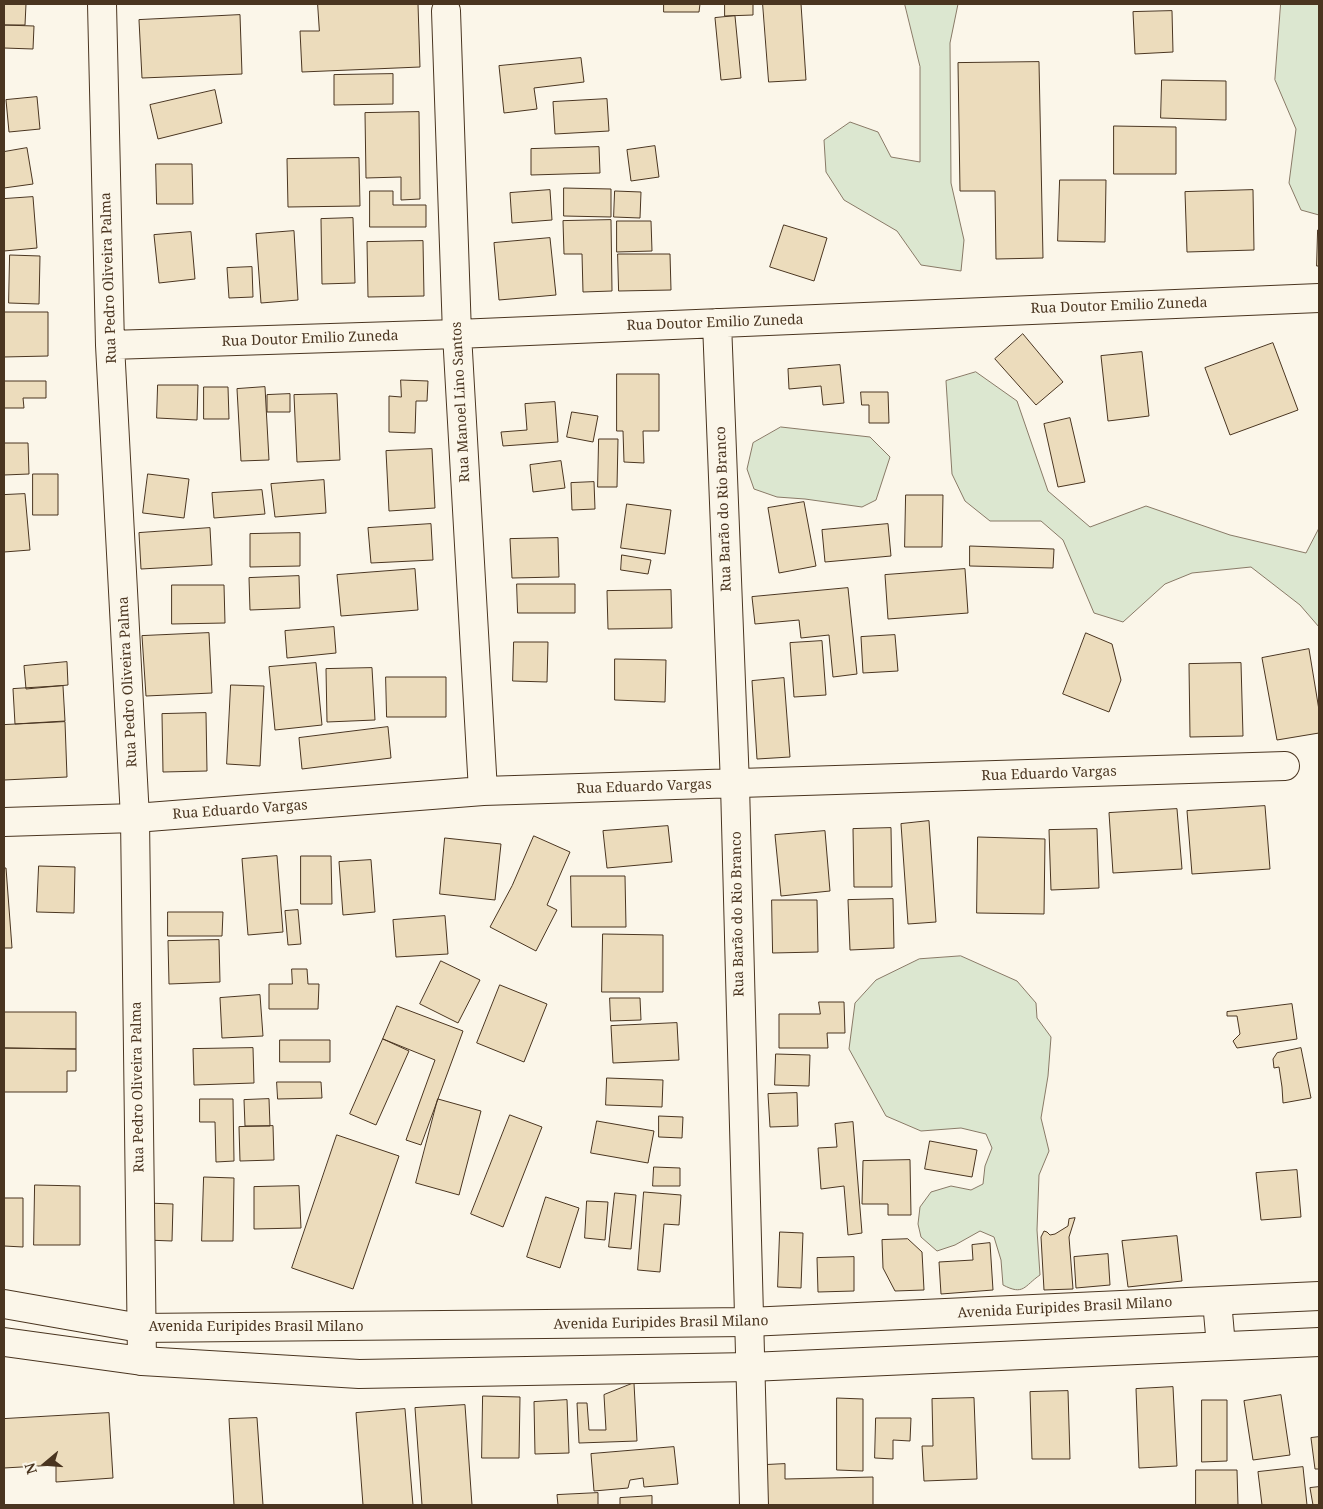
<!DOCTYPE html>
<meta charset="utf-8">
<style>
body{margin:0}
#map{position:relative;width:1323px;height:1509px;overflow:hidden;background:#fbf6e9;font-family:"Noto Serif",serif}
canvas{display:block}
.frame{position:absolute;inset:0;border:5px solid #4a3520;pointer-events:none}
.north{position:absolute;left:20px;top:1439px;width:50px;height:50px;-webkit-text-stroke:4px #fbf6e9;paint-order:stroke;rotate:252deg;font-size:14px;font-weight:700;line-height:20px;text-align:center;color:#4a3520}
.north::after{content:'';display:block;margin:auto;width:18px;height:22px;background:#4a3520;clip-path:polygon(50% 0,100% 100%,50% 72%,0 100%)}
</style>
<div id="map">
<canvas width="1323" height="1509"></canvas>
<div class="frame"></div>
<div class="north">N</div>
</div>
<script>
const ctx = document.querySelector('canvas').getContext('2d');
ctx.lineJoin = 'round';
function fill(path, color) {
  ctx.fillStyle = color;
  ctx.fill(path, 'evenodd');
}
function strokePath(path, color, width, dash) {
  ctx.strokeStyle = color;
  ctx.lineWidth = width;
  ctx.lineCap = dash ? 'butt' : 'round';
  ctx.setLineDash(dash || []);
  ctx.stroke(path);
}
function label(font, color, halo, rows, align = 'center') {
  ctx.font = font + ' "Noto Serif",serif';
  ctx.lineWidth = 4;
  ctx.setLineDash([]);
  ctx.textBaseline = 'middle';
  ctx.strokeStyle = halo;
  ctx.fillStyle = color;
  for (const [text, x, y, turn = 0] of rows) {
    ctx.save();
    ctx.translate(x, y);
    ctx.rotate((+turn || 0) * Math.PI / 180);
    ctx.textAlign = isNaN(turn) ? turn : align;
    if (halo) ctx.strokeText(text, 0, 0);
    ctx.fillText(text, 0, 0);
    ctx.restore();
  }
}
const green = new Path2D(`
 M 905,4 L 958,4 L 950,43 L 951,183 L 964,240 L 961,271 L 921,265 L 897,231 L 844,200 L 826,172 L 824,140 L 850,122 L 878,132 L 891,157 L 920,162 L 920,67 Z
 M 1281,4 L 1319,4 L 1319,215 L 1301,210 L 1289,183 L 1296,129 L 1275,80 Z
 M 976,372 L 1017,401 L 1048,491 L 1090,527 L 1146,506 L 1230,535 L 1306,553 L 1319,528 L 1319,627 L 1300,605 L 1251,567 L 1192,573 L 1165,584 L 1123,622 L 1094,613 L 1063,540 L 1041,521 L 990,521 L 965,501 L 952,474 L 946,381 Z
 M 781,427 L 870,437 L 890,457 L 876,500 L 862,507 L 805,499 L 777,497 L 754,489 L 747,469 L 753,443 Z
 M 961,956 L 1017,981 L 1036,1003 L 1037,1018 L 1051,1037 L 1048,1076 L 1041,1118 L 1049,1151 L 1039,1175 L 1037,1230 L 1040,1275 C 1024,1286 1024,1296 1003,1285 L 1001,1260 L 994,1237 L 980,1231 L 955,1245 L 937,1251 L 921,1237 L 918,1224 L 920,1207 L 931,1192 L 951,1186 L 971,1190 L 983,1184 L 985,1166 L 992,1148 L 986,1134 L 961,1128 L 921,1131 L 886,1116 L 849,1049 L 855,1003 L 876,980 L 919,959 Z`);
const building = new Path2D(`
 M 4,4 L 26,4 L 25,25 L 4,25 Z
 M 318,4 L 418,4 L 420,67 L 302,72 L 300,31 L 319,31 Z
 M 664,4 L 700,4 L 699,12 L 664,12 Z
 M 725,4 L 753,4 L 753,15 L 725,16 Z
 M 763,4 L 801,4 L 806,80 L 769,82 Z
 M 1172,11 L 1173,52 L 1135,54 L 1133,12 Z
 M 240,15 L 242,74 L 142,78 L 139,20 Z
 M 735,16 L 741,78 L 721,80 L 715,18 Z
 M 4,25 L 34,26 L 33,49 L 4,48 Z
 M 581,58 L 584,82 L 534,88 L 537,109 L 504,113 L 499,66 Z
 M 1039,62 L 1043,258 L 996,259 L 995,191 L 960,191 L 958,63 Z
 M 393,74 L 393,104 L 334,105 L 334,75 Z
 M 1162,80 L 1226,81 L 1226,120 L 1161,118 Z
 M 215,90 L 222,123 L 158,139 L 150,105 Z
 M 37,97 L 40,129 L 9,132 L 6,100 Z
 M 607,99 L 609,131 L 555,134 L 553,102 Z
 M 419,112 L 420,199 L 401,200 L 401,177 L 366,178 L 365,113 Z
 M 1114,126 L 1176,127 L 1176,174 L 1114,174 Z
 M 655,146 L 659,177 L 631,181 L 627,150 Z
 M 599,147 L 600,173 L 531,175 L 531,149 Z
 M 27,148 L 33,184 L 4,188 L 4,152 Z
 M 359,158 L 360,206 L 288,207 L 287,159 Z
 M 156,164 L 192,164 L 193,204 L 157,204 Z
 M 1060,180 L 1106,180 L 1105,242 L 1058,241 Z
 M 564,188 L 611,189 L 611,217 L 564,216 Z
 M 550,190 L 552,220 L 512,223 L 510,193 Z
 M 1253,190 L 1254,250 L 1187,252 L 1185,192 Z
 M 370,191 L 393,191 L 393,205 L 426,205 L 426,227 L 370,227 Z
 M 615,191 L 641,192 L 640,218 L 614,217 Z
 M 33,197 L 37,248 L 4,251 L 4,199 Z
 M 353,218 L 355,283 L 322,284 L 321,219 Z
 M 611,220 L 612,291 L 583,292 L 582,254 L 564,254 L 563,221 Z
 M 617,221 L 651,221 L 652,251 L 617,252 Z
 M 784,225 L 827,238 L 814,281 L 770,267 Z
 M 1318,230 L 1319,230 L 1319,266 L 1317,266 Z
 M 294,231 L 298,300 L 261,303 L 256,234 Z
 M 191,232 L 195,279 L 159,283 L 154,235 Z
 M 550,238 L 556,295 L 499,300 L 494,243 Z
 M 423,241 L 424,296 L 368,297 L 367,242 Z
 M 618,254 L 670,254 L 671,290 L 619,291 Z
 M 10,255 L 40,256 L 39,304 L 9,303 Z
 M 252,267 L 253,297 L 229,298 L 227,268 Z
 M 4,312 L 48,312 L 48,356 L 4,357 Z
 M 1023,334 L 1063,382 L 1036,405 L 995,359 Z
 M 1273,343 L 1298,410 L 1230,435 L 1205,368 Z
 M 1142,352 L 1149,416 L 1108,421 L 1101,356 Z
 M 840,365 L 844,403 L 823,405 L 821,386 L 789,389 L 788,369 Z
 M 617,374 L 659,374 L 659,431 L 643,431 L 644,463 L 624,462 L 623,431 L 617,431 Z
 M 401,380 L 428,381 L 427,401 L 416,401 L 415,433 L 389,432 L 389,396 L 401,397 Z
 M 4,381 L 46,381 L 46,398 L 23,398 L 24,408 L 4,408 Z
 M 158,385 L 198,385 L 197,420 L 157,418 Z
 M 204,387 L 228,387 L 229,419 L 204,419 Z
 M 265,387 L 269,460 L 241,461 L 237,389 Z
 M 861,392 L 888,392 L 889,423 L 869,423 L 869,405 L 862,405 Z
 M 290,394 L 290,412 L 267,412 L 267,395 Z
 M 337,394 L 340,460 L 297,462 L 294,395 Z
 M 555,402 L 558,442 L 503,446 L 501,432 L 527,430 L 525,404 Z
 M 572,412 L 598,416 L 593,442 L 567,437 Z
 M 1070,418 L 1085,482 L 1058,487 L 1044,424 Z
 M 599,439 L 618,439 L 617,487 L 598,487 Z
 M 4,443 L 28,443 L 29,474 L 4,475 Z
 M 432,449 L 435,508 L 389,511 L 386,451 Z
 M 561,461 L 565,488 L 533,492 L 530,465 Z
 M 33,474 L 58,474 L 58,515 L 33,515 Z
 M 148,474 L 189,479 L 184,518 L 143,513 Z
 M 324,480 L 326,513 L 275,517 L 271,484 Z
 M 594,482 L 595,509 L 572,510 L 571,483 Z
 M 262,490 L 265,514 L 214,518 L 212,493 Z
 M 25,494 L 30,550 L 4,552 L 4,495 Z
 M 906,495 L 943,495 L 942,547 L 905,547 Z
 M 804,502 L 816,566 L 779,573 L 768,508 Z
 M 627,504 L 671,510 L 665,554 L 621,548 Z
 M 431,524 L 433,560 L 371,563 L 368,528 Z
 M 888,524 L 891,556 L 825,562 L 822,530 Z
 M 210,528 L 212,565 L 141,569 L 139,533 Z
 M 300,533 L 300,566 L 250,567 L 250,534 Z
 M 558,538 L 559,577 L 512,578 L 510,539 Z
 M 970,546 L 1054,549 L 1053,568 L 970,566 Z
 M 622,555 L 651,560 L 648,574 L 621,570 Z
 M 415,569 L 418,610 L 341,616 L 337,575 Z
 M 965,569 L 968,613 L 888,619 L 885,575 Z
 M 299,576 L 300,608 L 250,610 L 249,578 Z
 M 517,584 L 575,584 L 575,613 L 518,613 Z
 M 172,585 L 224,585 L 225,623 L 172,624 Z
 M 848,588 L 857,674 L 833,677 L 829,635 L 801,638 L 799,620 L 755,624 L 752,597 Z
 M 671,590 L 672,628 L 608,629 L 607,591 Z
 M 334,627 L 336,653 L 287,658 L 285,631 Z
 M 209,633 L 212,693 L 146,696 L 142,636 Z
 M 1086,633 L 1112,644 L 1121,680 L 1109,712 L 1063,694 Z
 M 895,635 L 898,671 L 863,673 L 861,637 Z
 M 822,641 L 826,695 L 794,697 L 790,643 Z
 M 514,642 L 548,642 L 547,682 L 513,681 Z
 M 1309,649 L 1319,710 L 1319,733 L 1277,740 L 1262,658 Z
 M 615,659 L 666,660 L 665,702 L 615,700 Z
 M 67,662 L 68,685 L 26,689 L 24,666 Z
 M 316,663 L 322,725 L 275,730 L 269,667 Z
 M 1241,663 L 1243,736 L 1190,737 L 1189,664 Z
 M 372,668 L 375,720 L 327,722 L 326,669 Z
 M 386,677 L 446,677 L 446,717 L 387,717 Z
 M 784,678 L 790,757 L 757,759 L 752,681 Z
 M 231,685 L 264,686 L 260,766 L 227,764 Z
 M 63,686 L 65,721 L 15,724 L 13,689 Z
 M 206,713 L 207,771 L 163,772 L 162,714 Z
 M 65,722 L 67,777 L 4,780 L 4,725 Z
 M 388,727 L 391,758 L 302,769 L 299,738 Z
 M 1265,806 L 1270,869 L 1192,874 L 1187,811 Z
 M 1177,809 L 1182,869 L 1113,873 L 1109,813 Z
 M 929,821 L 936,922 L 908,924 L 901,824 Z
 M 668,826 L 672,862 L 607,868 L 603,831 Z
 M 891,828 L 892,887 L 854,887 L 853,829 Z
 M 1097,829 L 1099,888 L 1051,890 L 1049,830 Z
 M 825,831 L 830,891 L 781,896 L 775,835 Z
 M 534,836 L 570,852 L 547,905 L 557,910 L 536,951 L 490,927 L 512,886 Z
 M 978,837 L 1045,839 L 1044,914 L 977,913 Z
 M 445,838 L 501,844 L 495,900 L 440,894 Z
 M 277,856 L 283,932 L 248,935 L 242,859 Z
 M 301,856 L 331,856 L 332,904 L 301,904 Z
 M 371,860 L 375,912 L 343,915 L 339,862 Z
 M 39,866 L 75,867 L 74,913 L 37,912 Z
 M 4,868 L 6,868 L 12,948 L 4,948 Z
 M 571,876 L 625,876 L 626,927 L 572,927 Z
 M 893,899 L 894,948 L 850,950 L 848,900 Z
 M 772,900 L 817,900 L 818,952 L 773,953 Z
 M 298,910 L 301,944 L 288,945 L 285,911 Z
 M 168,912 L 223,912 L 222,936 L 168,936 Z
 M 445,916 L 448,954 L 396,957 L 393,920 Z
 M 603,934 L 663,935 L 663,992 L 602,992 Z
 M 219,940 L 220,982 L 169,984 L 168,941 Z
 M 441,961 L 480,980 L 458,1023 L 420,1004 Z
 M 292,969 L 307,969 L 308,984 L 319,984 L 318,1009 L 269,1009 L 269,984 L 292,984 Z
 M 500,985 L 547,1004 L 524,1062 L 477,1043 Z
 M 260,995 L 263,1036 L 222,1038 L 220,998 Z
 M 610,998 L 640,998 L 641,1020 L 611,1021 Z
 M 819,1002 L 844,1002 L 845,1033 L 827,1033 L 828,1048 L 779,1048 L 779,1014 L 820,1014 Z
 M 1292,1004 L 1297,1039 L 1237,1048 L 1233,1041 L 1240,1034 L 1237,1016 L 1227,1016 L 1227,1012 Z
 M 397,1006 L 463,1031 L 421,1145 L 406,1140 L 435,1060 L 383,1039 Z
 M 4,1012 L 76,1012 L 76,1049 L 4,1048 Z
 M 677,1023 L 679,1060 L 613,1063 L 611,1026 Z
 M 383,1039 L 409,1051 L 376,1125 L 350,1114 Z
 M 280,1040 L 330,1040 L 330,1062 L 280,1062 Z
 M 4,1048 L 76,1049 L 76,1071 L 67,1071 L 67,1092 L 4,1092 Z
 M 253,1048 L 254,1083 L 194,1085 L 193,1049 Z
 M 1301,1048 L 1311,1098 L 1283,1103 L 1282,1087 L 1279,1067 L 1274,1068 L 1273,1059 L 1277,1053 Z
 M 776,1054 L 810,1055 L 809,1086 L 775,1085 Z
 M 607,1078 L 663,1080 L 662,1107 L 606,1105 Z
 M 277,1082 L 321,1082 L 322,1098 L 278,1099 Z
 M 797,1093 L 798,1126 L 770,1127 L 768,1094 Z
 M 200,1099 L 233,1099 L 234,1161 L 216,1162 L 215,1122 L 200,1122 Z
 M 269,1099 L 270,1126 L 245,1126 L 244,1100 Z
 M 438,1099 L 481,1111 L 459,1195 L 416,1183 Z
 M 510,1115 L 542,1127 L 503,1227 L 471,1214 Z
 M 659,1116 L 683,1117 L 682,1138 L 659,1137 Z
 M 597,1121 L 654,1131 L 648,1163 L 591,1153 Z
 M 853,1122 L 862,1233 L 848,1235 L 844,1186 L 821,1189 L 818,1148 L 837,1147 L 835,1124 Z
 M 273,1126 L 274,1160 L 240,1161 L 239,1127 Z
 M 337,1135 L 399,1156 L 353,1289 L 292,1268 Z
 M 930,1141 L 977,1150 L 972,1177 L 925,1169 Z
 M 910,1160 L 911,1215 L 888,1215 L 888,1204 L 862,1204 L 863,1161 Z
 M 654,1167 L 680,1168 L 680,1186 L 653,1186 Z
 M 1297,1170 L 1301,1217 L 1261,1220 L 1256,1173 Z
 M 204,1177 L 234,1178 L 233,1241 L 202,1241 Z
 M 35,1185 L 80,1186 L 80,1245 L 34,1245 Z
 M 299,1186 L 301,1228 L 254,1229 L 254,1187 Z
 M 644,1192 L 681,1195 L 679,1225 L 664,1224 L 660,1272 L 638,1270 Z
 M 615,1193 L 636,1195 L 631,1249 L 609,1247 Z
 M 546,1197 L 579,1208 L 560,1268 L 527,1257 Z
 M 4,1198 L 23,1198 L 23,1247 L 4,1246 Z
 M 587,1201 L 608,1202 L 605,1240 L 585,1238 Z
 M 147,1203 L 173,1204 L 172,1241 L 146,1240 Z
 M 1075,1218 L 1069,1237 L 1073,1289 L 1044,1290 L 1041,1237 L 1044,1231 L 1047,1232 L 1050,1235 L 1055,1234 L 1068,1226 L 1069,1219 Z
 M 780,1232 L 803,1233 L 801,1288 L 778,1287 Z
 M 1177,1236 L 1182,1281 L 1128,1287 L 1122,1241 Z
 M 908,1239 L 922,1252 L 924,1290 L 895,1291 L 883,1268 L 882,1240 Z
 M 990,1243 L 993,1290 L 941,1294 L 939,1262 L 973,1260 L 972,1245 Z
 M 1108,1254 L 1110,1285 L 1076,1288 L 1074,1257 Z
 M 854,1257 L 854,1291 L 818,1292 L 817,1258 Z
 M 634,1383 L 637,1441 L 579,1443 L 577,1403 L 587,1403 L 589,1430 L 606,1430 L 604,1395 Z
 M 1173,1387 L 1177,1466 L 1139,1468 L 1136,1389 Z
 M 1068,1391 L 1070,1459 L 1032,1459 L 1030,1392 Z
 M 1281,1395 L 1290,1455 L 1253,1460 L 1244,1401 Z
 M 483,1396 L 520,1397 L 519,1458 L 482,1458 Z
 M 837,1398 L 863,1399 L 863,1471 L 837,1470 Z
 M 974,1398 L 977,1479 L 924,1481 L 922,1446 L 933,1446 L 932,1399 Z
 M 567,1400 L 569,1453 L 535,1454 L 534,1402 Z
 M 1202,1400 L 1227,1400 L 1227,1461 L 1202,1462 Z
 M 465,1405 L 472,1505 L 422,1505 L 415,1408 Z
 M 405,1409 L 413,1505 L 363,1505 L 356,1413 Z
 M 109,1413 L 113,1478 L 56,1482 L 56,1465 L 4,1468 L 4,1419 Z
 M 257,1418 L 263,1505 L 234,1505 L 229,1419 Z
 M 876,1418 L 911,1418 L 910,1441 L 893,1440 L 893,1459 L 875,1458 Z
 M 1319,1437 L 1319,1469 L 1315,1469 L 1311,1438 Z
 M 674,1447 L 678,1484 L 644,1487 L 643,1478 L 630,1480 L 628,1488 L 594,1491 L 591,1454 Z
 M 785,1464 L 785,1479 L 873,1477 L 873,1505 L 766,1505 L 765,1465 Z
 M 1303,1467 L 1307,1505 L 1262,1505 L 1258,1472 Z
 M 1196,1470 L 1237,1470 L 1238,1505 L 1196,1505 Z
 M 1319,1487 L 1319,1505 L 1313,1505 L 1310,1488 Z
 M 598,1493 L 598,1505 L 558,1505 L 557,1495 Z
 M 652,1496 L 652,1505 L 620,1505 L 620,1498 Z`);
const street = new Path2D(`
 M 102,4 L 110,345 L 135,818 L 142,1361
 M 446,11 L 457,334 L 483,791
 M 717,323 L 735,785 L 754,1505
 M 110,345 L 457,334 L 1319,298
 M 4,822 L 135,818 L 483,791 L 1285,766`);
const secondary = new Path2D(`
 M 1217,1301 L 1221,1346
 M 4,1304 L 140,1328 L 748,1322 L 1319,1296
 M 4,1342 L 142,1361 L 359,1374 L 750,1367 L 1319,1342`);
const streetNames = [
 ["Rua Pedro Oliveira Palma",109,278,-92],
 ["Rua Doutor Emilio Zuneda",1119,306,-2],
 ["Rua Doutor Emilio Zuneda",715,323,-2],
 ["Rua Doutor Emilio Zuneda",310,339,-2],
 ["Rua Manoel Lino Santos",461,402,-93],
 ["Rua Barão do Rio Branco",724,509,-92],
 ["Rua Pedro Oliveira Palma",128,682,-93],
 ["Rua Eduardo Vargas",1049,774,-2],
 ["Rua Eduardo Vargas",644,787,-2],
 ["Rua Eduardo Vargas",240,810,-4],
 ["Rua Barão do Rio Branco",738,914,-91],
 ["Rua Pedro Oliveira Palma",138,1087,-91],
 ["Avenida Euripides Brasil Milano",1065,1308,-3],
 ["Avenida Euripides Brasil Milano",661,1323,-1],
 ["Avenida Euripides Brasil Milano",256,1327]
];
fill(green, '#dce7d0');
strokePath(green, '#887966', 1);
fill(building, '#ecdcbc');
strokePath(building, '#4a3520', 1);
strokePath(street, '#4a3520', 30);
strokePath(secondary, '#4a3520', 30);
strokePath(street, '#fbf6e9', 28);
strokePath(secondary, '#fbf6e9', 28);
label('14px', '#4a3520', '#fbf6e9', streetNames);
</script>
